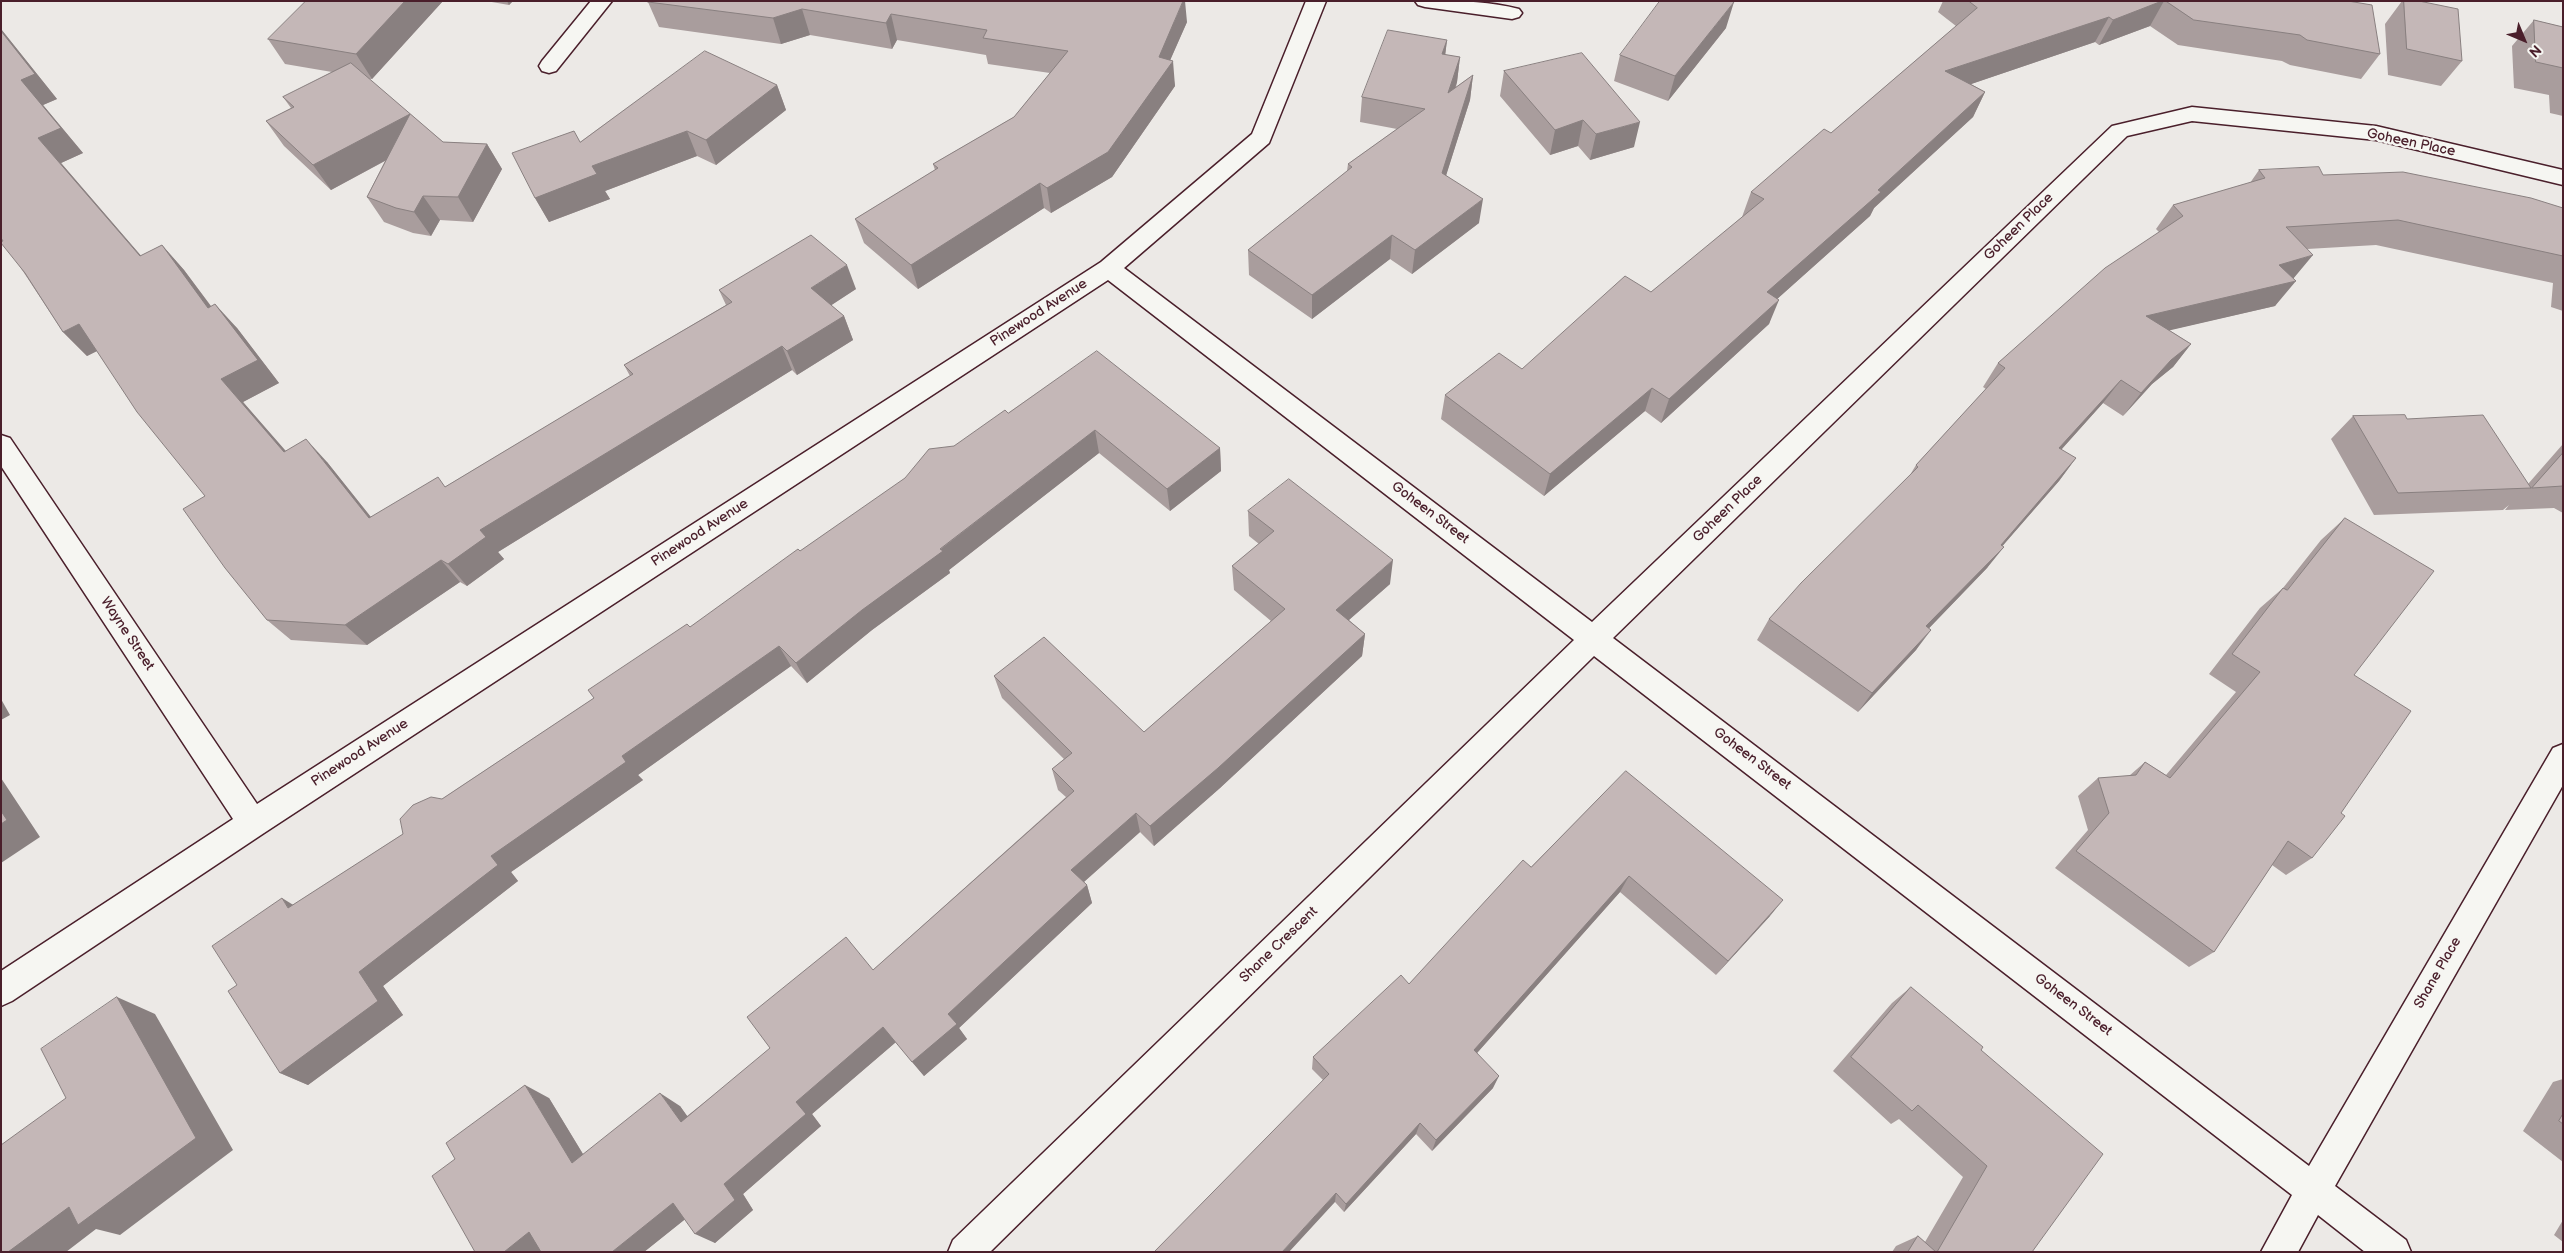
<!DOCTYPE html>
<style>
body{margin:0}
#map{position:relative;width:2564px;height:1253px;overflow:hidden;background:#ece9e6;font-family:"Balsamiq Sans",sans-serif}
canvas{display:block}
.frame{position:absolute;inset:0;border:2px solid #4a1f2b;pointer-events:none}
.north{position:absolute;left:2499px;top:15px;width:50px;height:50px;-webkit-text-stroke:4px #f6f6f2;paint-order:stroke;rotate:135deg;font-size:14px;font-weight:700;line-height:20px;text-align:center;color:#4a1f2b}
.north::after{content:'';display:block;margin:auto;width:18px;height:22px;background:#4a1f2b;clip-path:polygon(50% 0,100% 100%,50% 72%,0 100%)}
</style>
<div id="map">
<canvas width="2564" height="1253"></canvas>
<div class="frame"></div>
<div class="north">N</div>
</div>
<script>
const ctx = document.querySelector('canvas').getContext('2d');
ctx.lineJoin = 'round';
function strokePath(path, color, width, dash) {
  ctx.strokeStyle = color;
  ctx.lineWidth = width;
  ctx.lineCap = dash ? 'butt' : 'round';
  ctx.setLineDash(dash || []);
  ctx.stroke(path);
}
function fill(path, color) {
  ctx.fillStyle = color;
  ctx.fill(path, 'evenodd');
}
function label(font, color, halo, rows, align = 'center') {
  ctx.font = font + ' "Balsamiq Sans",sans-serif';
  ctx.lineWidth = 5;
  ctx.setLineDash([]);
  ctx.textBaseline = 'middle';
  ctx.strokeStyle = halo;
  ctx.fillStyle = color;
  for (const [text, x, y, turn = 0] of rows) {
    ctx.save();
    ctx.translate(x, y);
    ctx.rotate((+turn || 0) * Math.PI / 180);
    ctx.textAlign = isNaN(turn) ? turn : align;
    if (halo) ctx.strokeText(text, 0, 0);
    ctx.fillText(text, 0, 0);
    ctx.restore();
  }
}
const minor = new Path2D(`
 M 591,1 L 612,1 L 556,71 L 549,73 L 542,71 L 539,66 L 542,61 Z
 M 1306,1 L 1326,1 L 1269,143 L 1124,268 L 1592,622 L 2112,126 L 2192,107 L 2376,126 L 2563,170 L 2563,185 L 2376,140 L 2192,121 L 2127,136 L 1613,638 L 2309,1166 L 2553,748 L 2563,744 L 2563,785 L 2335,1186 L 2406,1240 L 2411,1252 L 2365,1252 L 2318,1215 L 2298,1252 L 2261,1252 L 2292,1195 L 1594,656 L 990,1252 L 948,1252 L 953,1240 L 1574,640 L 1108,280 L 264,833 L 12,1001 L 1,1006 L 1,971 L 233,819 L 1,466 L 1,435 L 10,438 L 257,804 L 1101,262 L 1252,134 Z
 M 1415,1 C 1450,1 1485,0 1519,9 L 1522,13 L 1519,17 L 1512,19 L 1425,7 L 1418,5 Z`);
const wall = new Path2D(`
 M 306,1 L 443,1 L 372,79 L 369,79 L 443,142 L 487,144 L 502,169 L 473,222 L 440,220 L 431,236 L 413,233 L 384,222 L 367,197 L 385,161 L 331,190 L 284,146 L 266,121 L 291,108 L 283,97 L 332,72 L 285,64 L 268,39 Z
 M 486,1 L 513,1 L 509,5 Z
 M 1943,1 L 2348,1 L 2380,54 L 2361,79 L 2290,65 L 2282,61 L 2178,45 L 2150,26 L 2099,45 L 2095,42 L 1971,84 L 1985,92 L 1973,117 L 1874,208 L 1870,216 L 1777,299 L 1769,324 L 1661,423 L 1645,411 L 1544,496 L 1441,419 L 1445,395 L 1522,369 L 1651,292 L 1689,262 L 1742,217 L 1751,192 L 1831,133 L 1956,26 L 1938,12 Z
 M 2402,1 L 2419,1 L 2462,61 L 2441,86 L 2388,75 L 2385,24 Z
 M 648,2 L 1187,22 L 1170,60 L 1175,86 L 1112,177 L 1051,213 L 1044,208 L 918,289 L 864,243 L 855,219 L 935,170 L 933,164 L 1014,117 L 1050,73 L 988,64 L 986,55 L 897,40 L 892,49 L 810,35 L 781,44 L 659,27 Z
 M 2534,20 L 2563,27 L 2563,116 L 2550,113 L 2549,95 L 2514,88 L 2512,46 Z
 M 1726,28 L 1668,101 L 1614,81 L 1620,55 Z
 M 1,29 L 57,99 L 43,105 L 83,153 L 61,163 L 141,256 L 162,245 L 184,270 L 211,306 L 237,328 L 279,383 L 243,402 L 285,451 L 327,462 L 371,517 L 445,487 L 630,376 L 624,365 L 726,305 L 719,290 L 856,289 L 831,305 L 844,316 L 853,340 L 797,375 L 792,370 L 498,552 L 504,559 L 467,586 L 460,582 L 367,645 L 291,640 L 267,620 L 205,496 L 97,351 L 87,356 L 63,332 L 1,238 Z
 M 1447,40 L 1445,55 L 1460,57 L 1457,82 L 1456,87 L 1473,75 L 1470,100 L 1446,175 L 1479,223 L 1412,274 L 1390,259 L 1312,319 L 1249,275 L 1248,250 L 1347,171 L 1348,164 L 1397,129 L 1360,122 L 1362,97 Z
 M 1504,71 L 1634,147 L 1590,160 L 1578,146 L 1550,155 L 1500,96 Z
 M 777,85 L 786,110 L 716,165 L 697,156 L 605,191 L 610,199 L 549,222 L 535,198 L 580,142 Z
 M 2259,170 L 2323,175 L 2563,208 L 2563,311 L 2551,307 L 2553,283 L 2376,245 L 2307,249 L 2293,279 L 2275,306 L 2169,330 L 2191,344 L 2173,367 L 2152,384 L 2123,416 L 2103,403 L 2061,450 L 2076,458 L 2059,481 L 2002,546 L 1987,568 L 1929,628 L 1916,650 L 1858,712 L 1757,640 L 1769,619 L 1910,475 L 1916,465 L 1986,389 L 1983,387 L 1998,363 L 2159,232 L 2156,229 L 2173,205 L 2250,183 Z
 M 1008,413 L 1220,448 L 1221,471 L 1170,511 L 1099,453 L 949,570 L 950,573 L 872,630 L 807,683 L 791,666 L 638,775 L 643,780 L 511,872 L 518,881 L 383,986 L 403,1015 L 308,1085 L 280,1073 L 237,985 L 293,905 L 403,834 L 442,799 L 594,698 L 690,627 L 800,551 L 954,446 Z
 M 2353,416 L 2407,419 L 2528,484 L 2563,444 L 2563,513 L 2554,508 L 2505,510 L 2509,505 L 2503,510 L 2374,515 L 2331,439 Z
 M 1248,511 L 1390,584 L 1349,620 L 1365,634 L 1362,656 L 1220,788 L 1154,846 L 1140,832 L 1084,882 L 1087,885 L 1092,903 L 959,1028 L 967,1039 L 924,1076 L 896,1042 L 812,1114 L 821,1126 L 743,1194 L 753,1210 L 715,1243 L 685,1219 L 644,1252 L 475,1252 L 549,1098 L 583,1154 L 680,1106 L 687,1116 L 873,970 L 1066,797 L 1058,790 L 1052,769 L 1064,759 L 1002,698 L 994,676 L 1144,732 L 1271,621 L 1234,590 L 1232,566 L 1259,544 L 1249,536 Z
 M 2345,518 L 2354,675 L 2341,813 L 2312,858 L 2286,875 L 2272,865 L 2214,952 L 2189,967 L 2055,868 L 2088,830 L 2078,796 L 2098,778 L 2129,776 L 2145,762 L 2166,775 L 2236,692 L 2209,674 L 2260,608 L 2283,588 L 2321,540 Z
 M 1626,771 L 1770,916 L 1716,975 L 1620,892 L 1477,1053 L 1493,1088 L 1432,1151 L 1416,1134 L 1344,1212 L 1335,1202 L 1323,1080 L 1312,1069 L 1313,1057 L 1409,984 L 1531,867 Z
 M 1911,987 L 1981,1050 L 2032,1252 L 1892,1252 L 1896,1246 L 1918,1236 L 1925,1242 L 1963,1177 L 1899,1119 L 1891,1124 L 1833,1071 L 1892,1003 Z
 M 2563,1079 L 2563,1162 L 2523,1131 L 2553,1082 Z
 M 2563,1220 L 2563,1242 L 2554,1235 Z`);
const shadedWall = new Path2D(`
 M 405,1 L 443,1 L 372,79 L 356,54 Z
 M 507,1 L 513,1 L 509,5 Z
 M 1183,1 L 1185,1 L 1187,22 L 1165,72 L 1173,61 L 1175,86 L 1112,177 L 1051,213 L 1047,188 L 1159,57 Z
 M 2162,1 L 2164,1 L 2150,26 L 2099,45 L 2113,20 Z
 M 1734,2 L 1726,28 L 1668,101 L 1675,76 Z
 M 802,9 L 810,35 L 781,44 L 773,18 Z
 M 891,14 L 897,40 L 892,49 L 886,23 Z
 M 2109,17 L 2095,42 L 1933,97 L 1945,71 Z
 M 1,29 L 57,99 L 43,105 L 83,153 L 61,163 L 162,280 L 140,256 L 38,138 L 21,80 L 1,31 Z
 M 1447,40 L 1444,65 L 1442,54 Z
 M 1460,57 L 1457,82 L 1445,118 L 1448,93 Z
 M 1473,75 L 1470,100 L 1439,198 L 1442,173 Z
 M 777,85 L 786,110 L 716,165 L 706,140 Z
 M 1985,92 L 1973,117 L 1874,208 L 1870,216 L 1757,317 L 1767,292 Z
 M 410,114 L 425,139 L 331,190 L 313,165 Z
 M 1583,120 L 1578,146 L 1550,155 L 1555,130 Z
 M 1640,122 L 1634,147 L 1590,160 L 1596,134 Z
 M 687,131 L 697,156 L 605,191 L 610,199 L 549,222 L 535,198 L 592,166 Z
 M 487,144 L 502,169 L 473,222 L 458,197 Z
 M 1040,183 L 1044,208 L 918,289 L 911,265 Z
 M 423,196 L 440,220 L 431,236 L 414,212 Z
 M 1483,199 L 1479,223 L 1412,274 L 1415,250 Z
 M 1392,235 L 1390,259 L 1312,319 L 1312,295 Z
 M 162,245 L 184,270 L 230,332 L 208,308 Z
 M 2313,255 L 2293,279 L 2279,265 Z
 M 847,265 L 856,289 L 821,312 L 811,288 Z
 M 2296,281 L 2275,306 L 2128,340 L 2146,316 Z
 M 1779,300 L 1769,324 L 1661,423 L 1669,399 Z
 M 215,304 L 237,328 L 279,383 L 243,402 L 306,474 L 284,452 L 221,379 Z
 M 844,316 L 853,340 L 797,375 L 787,351 Z
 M 79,324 L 103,348 L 87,356 L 63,332 Z
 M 2191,344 L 2173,367 L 2152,384 L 2123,416 L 2141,393 L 2171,360 Z
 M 782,346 L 792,370 L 498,552 L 504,559 L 467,586 L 448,564 L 480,530 Z
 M 2121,380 L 2103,403 L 2042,471 L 2059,448 Z
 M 1652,388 L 1645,411 L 1544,496 L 1550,474 Z
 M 1095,430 L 1099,453 L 949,570 L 950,573 L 872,630 L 807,683 L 796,663 L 862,610 Z
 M 306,439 L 327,462 L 389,540 L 369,518 Z
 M 1220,448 L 1221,471 L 1170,511 L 1167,489 Z
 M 2076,458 L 2059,481 L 1986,565 L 2004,547 L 1987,568 L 1911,647 L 1926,626 L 2001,545 Z
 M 441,560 L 460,582 L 367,645 L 345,625 Z
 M 1393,560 L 1390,584 L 1334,633 L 1336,610 Z
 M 1931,630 L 1916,650 L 1858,712 L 1872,693 Z
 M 1365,634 L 1362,656 L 1220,788 L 1154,846 L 1150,826 Z
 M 779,646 L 791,666 L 638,775 L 643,780 L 511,872 L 518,881 L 383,986 L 403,1015 L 308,1085 L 280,1073 L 359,972 L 491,856 L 622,756 Z
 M 1,699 L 10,715 L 1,720 Z
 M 1,778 L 40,837 L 1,863 Z
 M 1136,813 L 1140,832 L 1077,888 L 1071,870 Z
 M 1629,876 L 1620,892 L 1469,1062 L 1474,1050 Z
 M 1087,885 L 1092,903 L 959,1028 L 967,1039 L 924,1076 L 912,1062 L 948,1014 Z
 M 282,898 L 308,914 L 288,908 Z
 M 1783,900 L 1770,916 L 1716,975 L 1728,961 Z
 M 117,997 L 155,1014 L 233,1150 L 120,1235 L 96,1229 L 66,1252 L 8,1252 Z
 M 883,1027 L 896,1042 L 812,1114 L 821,1126 L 743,1194 L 753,1210 L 715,1243 L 695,1234 L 724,1184 L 796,1102 Z
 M 1499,1076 L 1493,1088 L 1432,1151 L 1436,1140 Z
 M 525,1085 L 549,1098 L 595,1174 L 572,1163 Z
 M 660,1093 L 680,1106 L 700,1134 L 681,1122 Z
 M 1420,1123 L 1416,1134 L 1344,1212 L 1346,1204 Z
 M 1336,1193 L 1335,1202 L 1289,1252 L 1282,1252 Z
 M 673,1203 L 693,1213 L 644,1252 L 612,1252 Z
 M 529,1232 L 554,1241 L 540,1252 L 504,1252 Z`);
const building = new Path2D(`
 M 306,1 L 405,1 L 356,54 L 268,39 Z
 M 649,1 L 1183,1 L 1159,57 L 1173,61 L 1108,152 L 1047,188 L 1040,183 L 911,265 L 855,219 L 938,168 L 933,164 L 1014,117 L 1068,51 L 983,38 L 987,30 L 891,14 L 886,23 L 802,9 L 773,18 L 648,2 Z
 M 1660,1 L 1730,1 L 1734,2 L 1675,76 L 1620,55 Z
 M 1969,1 L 2162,1 L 2113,20 L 2109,17 L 1945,71 L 1985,92 L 1878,190 L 1881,192 L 1767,292 L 1779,300 L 1669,399 L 1652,388 L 1550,474 L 1445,395 L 1499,353 L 1522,369 L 1625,276 L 1651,292 L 1764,199 L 1751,192 L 1824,129 L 1831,133 L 1977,8 Z
 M 2166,1 L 2348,1 L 2372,5 L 2380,54 L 2307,40 L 2300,35 L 2194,20 Z
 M 2404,1 L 2419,1 L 2458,9 L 2462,61 L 2407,49 Z
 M 2534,20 L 2563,27 L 2563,68 L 2536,62 Z
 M 1388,30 L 1447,40 L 1442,54 L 1460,57 L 1448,93 L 1473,75 L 1442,173 L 1483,199 L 1415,250 L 1392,235 L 1312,295 L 1248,250 L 1352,167 L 1348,164 L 1425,109 L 1362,97 Z
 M 1,31 L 35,74 L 21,80 L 61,128 L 38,138 L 140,256 L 162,245 L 208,308 L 215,304 L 258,360 L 221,379 L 284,452 L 306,439 L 369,518 L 438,477 L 445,487 L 633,374 L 624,365 L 732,302 L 719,290 L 811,235 L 847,265 L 811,288 L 844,316 L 787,351 L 782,346 L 480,530 L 486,537 L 448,564 L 441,560 L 345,625 L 267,620 L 225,568 L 183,509 L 205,496 L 137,412 L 79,324 L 63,332 L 25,273 L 1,243 L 1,242 L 3,241 L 1,238 Z
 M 705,51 L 777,85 L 706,140 L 687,131 L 592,166 L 597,174 L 535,198 L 512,153 L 574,131 L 580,142 Z
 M 1582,53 L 1640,122 L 1596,134 L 1583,120 L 1555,130 L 1504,71 Z
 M 351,63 L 443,142 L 487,144 L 458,197 L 423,196 L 414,212 L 396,208 L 367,197 L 410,114 L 313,165 L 266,121 L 294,107 L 283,97 Z
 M 2319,167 L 2323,175 L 2403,172 L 2531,198 L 2563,208 L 2563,256 L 2398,220 L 2286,227 L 2313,255 L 2279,265 L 2296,281 L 2146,316 L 2191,344 L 2171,360 L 2141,393 L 2121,380 L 2059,448 L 2076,458 L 2001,545 L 2004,547 L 1926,626 L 1931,630 L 1872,693 L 1769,619 L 1801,583 L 1918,467 L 1916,465 L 2005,368 L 1998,363 L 2105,268 L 2183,216 L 2173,205 L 2265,178 L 2259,170 Z
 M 1097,351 L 1220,448 L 1167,489 L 1095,430 L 940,549 L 943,551 L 862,610 L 796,663 L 779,646 L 622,756 L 626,762 L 491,856 L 498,865 L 359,972 L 378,1001 L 280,1073 L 228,991 L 237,985 L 212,946 L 282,898 L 288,908 L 403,834 L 400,819 L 413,805 L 431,797 L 442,799 L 594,698 L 588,690 L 687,624 L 690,627 L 798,549 L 800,551 L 905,478 L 929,449 L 954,446 L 1005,410 L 1008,413 Z
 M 2405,415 L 2407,419 L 2483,415 L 2531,488 L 2398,493 L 2353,416 Z
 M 2563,453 L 2563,486 L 2532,488 Z
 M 1289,479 L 1393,560 L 1336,610 L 1365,634 L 1218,768 L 1150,826 L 1136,813 L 1071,870 L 1087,885 L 948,1014 L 957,1024 L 912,1062 L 883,1027 L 796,1102 L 806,1114 L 724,1184 L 735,1200 L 695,1234 L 673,1203 L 612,1252 L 541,1252 L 529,1232 L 504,1252 L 475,1252 L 432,1176 L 455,1159 L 446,1143 L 525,1085 L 572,1163 L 660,1093 L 681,1122 L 770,1048 L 747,1017 L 846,937 L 873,970 L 1074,791 L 1052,769 L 1072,753 L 994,676 L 1044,637 L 1144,732 L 1285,609 L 1232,566 L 1274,531 L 1248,511 Z
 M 2345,518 L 2434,571 L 2354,675 L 2411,711 L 2341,813 L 2345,816 L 2312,858 L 2288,841 L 2214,952 L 2076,851 L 2109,813 L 2098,778 L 2136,775 L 2145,762 L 2170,778 L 2260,672 L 2232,654 L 2283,588 L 2287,590 Z
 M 1626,771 L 1783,900 L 1728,961 L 1629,876 L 1474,1050 L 1499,1076 L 1436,1140 L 1420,1123 L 1346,1204 L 1336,1193 L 1282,1252 L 1154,1252 L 1329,1074 L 1313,1057 L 1401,975 L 1409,984 L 1523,860 L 1531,867 Z
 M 1,811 L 7,820 L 1,824 Z
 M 1911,987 L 1983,1047 L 1981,1050 L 2103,1154 L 2032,1252 L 1937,1252 L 1987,1166 L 1918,1105 L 1912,1111 L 1851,1057 Z
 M 117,997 L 196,1138 L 78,1225 L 69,1207 L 8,1252 L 1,1252 L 1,1145 L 66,1098 L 41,1049 Z
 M 2563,1114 L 2563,1124 L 2559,1121 Z
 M 1918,1236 L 1936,1252 L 1908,1252 Z`);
const streetNames = [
 ["Goheen Place",2411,143,12],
 ["Goheen Place",2019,227,-44],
 ["Pinewood Avenue",1039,313,-33],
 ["Goheen Place",1728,509,-44],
 ["Goheen Street",1430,513,37],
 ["Pinewood Avenue",700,533,-33],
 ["Wayne Street",127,634,56],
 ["Pinewood Avenue",360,753,-33],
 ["Goheen Street",1752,759,37],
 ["Shane Crescent",1279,945,-44],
 ["Shane Place",2438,973,-60],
 ["Goheen Street",2073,1005,37]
];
strokePath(minor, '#4a1f2b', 3);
fill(minor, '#f6f6f2');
fill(wall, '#a99d9d');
fill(shadedWall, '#898080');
fill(building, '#c4b7b7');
strokePath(building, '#898080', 1);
label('14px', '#4a1f2b', '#f6f6f2', streetNames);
</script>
